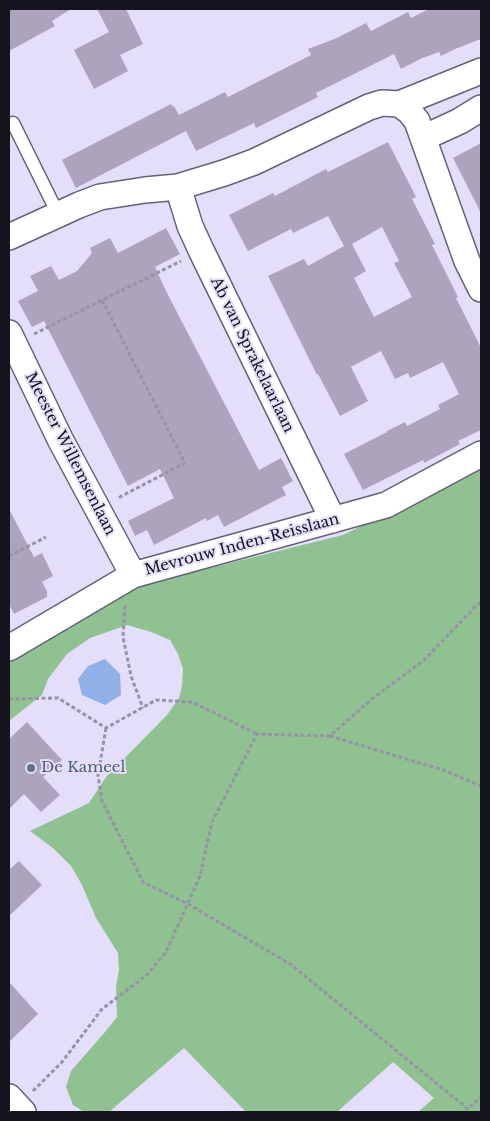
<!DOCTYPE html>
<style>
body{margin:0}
#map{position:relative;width:490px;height:1121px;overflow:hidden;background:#e4defb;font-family:"Libre Baskerville",serif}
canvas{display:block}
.frame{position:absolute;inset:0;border:10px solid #15131c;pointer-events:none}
</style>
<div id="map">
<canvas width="490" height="1121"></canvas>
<div class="frame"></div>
</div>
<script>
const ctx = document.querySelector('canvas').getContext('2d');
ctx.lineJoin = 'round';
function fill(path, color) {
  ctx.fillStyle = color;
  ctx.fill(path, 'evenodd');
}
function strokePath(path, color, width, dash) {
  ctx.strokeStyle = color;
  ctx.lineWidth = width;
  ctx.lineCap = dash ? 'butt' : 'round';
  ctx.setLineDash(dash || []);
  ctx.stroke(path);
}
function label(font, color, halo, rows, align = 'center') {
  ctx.font = font + ' "Libre Baskerville",serif';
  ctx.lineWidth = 4;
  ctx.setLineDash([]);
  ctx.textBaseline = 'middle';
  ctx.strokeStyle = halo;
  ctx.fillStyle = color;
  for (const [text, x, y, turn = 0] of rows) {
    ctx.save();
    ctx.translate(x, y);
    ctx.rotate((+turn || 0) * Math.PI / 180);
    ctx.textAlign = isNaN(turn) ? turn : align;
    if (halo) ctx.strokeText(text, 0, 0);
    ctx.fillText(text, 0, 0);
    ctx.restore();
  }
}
const forest = new Path2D(`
 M 481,467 L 481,1112 L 418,1112 L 434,1098 L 393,1062 L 337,1112 L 246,1112 L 184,1048 L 109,1112 L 98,1111 L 84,1112 L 73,1105 L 66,1087 L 71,1071 L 105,1032 L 117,1017 L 116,986 L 119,970 L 118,953 L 96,918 L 82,885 L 71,866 L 53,848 L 30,831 L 89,803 L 106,777 L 167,715 L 179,698 L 182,686 L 183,669 L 178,654 L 170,640 L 151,632 L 127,625 L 90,638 L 67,654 L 48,679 L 42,695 L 9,721 L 9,662 L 141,585 L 343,535 Z`);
const water = new Path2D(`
 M 105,659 L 120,674 L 121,695 L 105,705 L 82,695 L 78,679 L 88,666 Z`);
const building = new Path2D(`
 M 9,9 L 71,9 L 52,21 L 55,26 L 9,51 Z
 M 97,9 L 126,9 L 143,44 L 120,55 L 128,71 L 94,89 L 74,50 L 109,32 Z
 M 429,9 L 481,9 L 481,39 L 455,49 L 441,56 L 439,52 L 420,59 L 401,69 L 394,54 L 316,93 L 318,97 L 256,128 L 254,123 L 196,151 L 186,131 L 76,188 L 62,160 L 171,104 L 173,107 L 174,106 L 179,115 L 225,92 L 228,97 L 311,55 L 308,49 L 337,38 L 366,23 L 371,31 L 408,12 L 411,18 Z
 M 388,142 L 416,197 L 412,199 L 435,244 L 432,245 L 458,297 L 456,298 L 481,348 L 481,430 L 458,441 L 460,444 L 424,463 L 423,460 L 363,490 L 344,454 L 387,432 L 387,431 L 405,422 L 407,426 L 440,409 L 438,405 L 459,394 L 443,362 L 410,378 L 408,373 L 395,379 L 381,351 L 351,367 L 368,401 L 340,416 L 318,374 L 317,375 L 268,276 L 304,259 L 308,266 L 344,246 L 328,216 L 293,233 L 291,229 L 248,251 L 229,215 L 273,193 L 275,196 L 326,169 L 328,172 ZM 382,227 L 399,261 L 394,263 L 412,297 L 374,317 L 354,278 L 366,271 L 352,244 Z
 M 481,143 L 481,213 L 453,158 Z
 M 166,228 L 180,254 L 155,267 L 167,293 L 259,470 L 281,458 L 293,481 L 282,487 L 286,495 L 224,527 L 218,515 L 207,521 L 206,518 L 154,545 L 147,530 L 135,536 L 128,521 L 174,498 L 160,469 L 128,486 L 44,321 L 32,327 L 18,301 L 38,291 L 30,276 L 51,266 L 59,280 L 77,271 L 92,253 L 90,248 L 110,238 L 118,253 Z
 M 9,509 L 34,557 L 42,553 L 53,576 L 42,582 L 47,591 L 47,597 L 14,614 L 9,604 Z
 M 27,722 L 62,760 L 43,777 L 60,795 L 41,812 L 24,794 L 9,809 L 9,739 Z
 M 19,861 L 42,885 L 9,916 L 9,870 Z
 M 9,982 L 38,1014 L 9,1042 Z`);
const path = new Path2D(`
 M 102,300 L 185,463 L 118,498
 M 34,334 L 181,261
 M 9,556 L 46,537
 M 125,606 L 123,637 L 131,676 L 143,708
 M 9,699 L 58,698 L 106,728 L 156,700 L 192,702 L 257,734
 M 106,728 L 98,775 L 102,801 L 143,882 L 188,904 L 290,964 L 468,1109 L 481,1097
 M 330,736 L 443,770 L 481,786
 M 33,1091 L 62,1062 L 102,1009 L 147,975 L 166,952 L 200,876 L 212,822 L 257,734 L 330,736 L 373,698 L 423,661 L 475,607 L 481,602`);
const lane = new Path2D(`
 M 13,123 L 58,214`);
const street = new Path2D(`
 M 399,104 L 409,111 L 417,121 L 467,261 L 481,289
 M 423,138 L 460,121 L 481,108
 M 178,187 L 190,226 L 201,250 L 333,520
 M 9,237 L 79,205 L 100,197 L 145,190 L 178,187 L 224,173 L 254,162 L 369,107 L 382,103 L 399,104 L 481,71
 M 9,333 L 60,439 L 133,575
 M 9,648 L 133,575 L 386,505 L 481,454
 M 9,1097 L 23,1112`);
const markers = [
 [31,768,5,"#5c6f8a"]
];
const streetNames = [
 ["Ab van Sprakelaarlaan",252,355,64],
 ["Meester Willemsenlaan",70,454,63],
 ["Mevrouw Inden-Reisslaan",242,545,-15]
];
const serviceNames = [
 ["De Kameel",41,768]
];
fill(forest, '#90c190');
fill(water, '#8fb1e7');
fill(building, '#aea3bd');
strokePath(lane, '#66617a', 15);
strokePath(street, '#66617a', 28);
strokePath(path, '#9692a7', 3, [4, 2.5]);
strokePath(lane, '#fff', 12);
strokePath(street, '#fff', 25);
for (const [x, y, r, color] of markers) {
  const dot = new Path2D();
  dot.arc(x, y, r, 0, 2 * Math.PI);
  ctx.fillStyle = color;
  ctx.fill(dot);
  strokePath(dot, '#e4defb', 2);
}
label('15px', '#15131c', '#e4defb', streetNames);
label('15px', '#4e5e75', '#e4defb', serviceNames, 'left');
</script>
